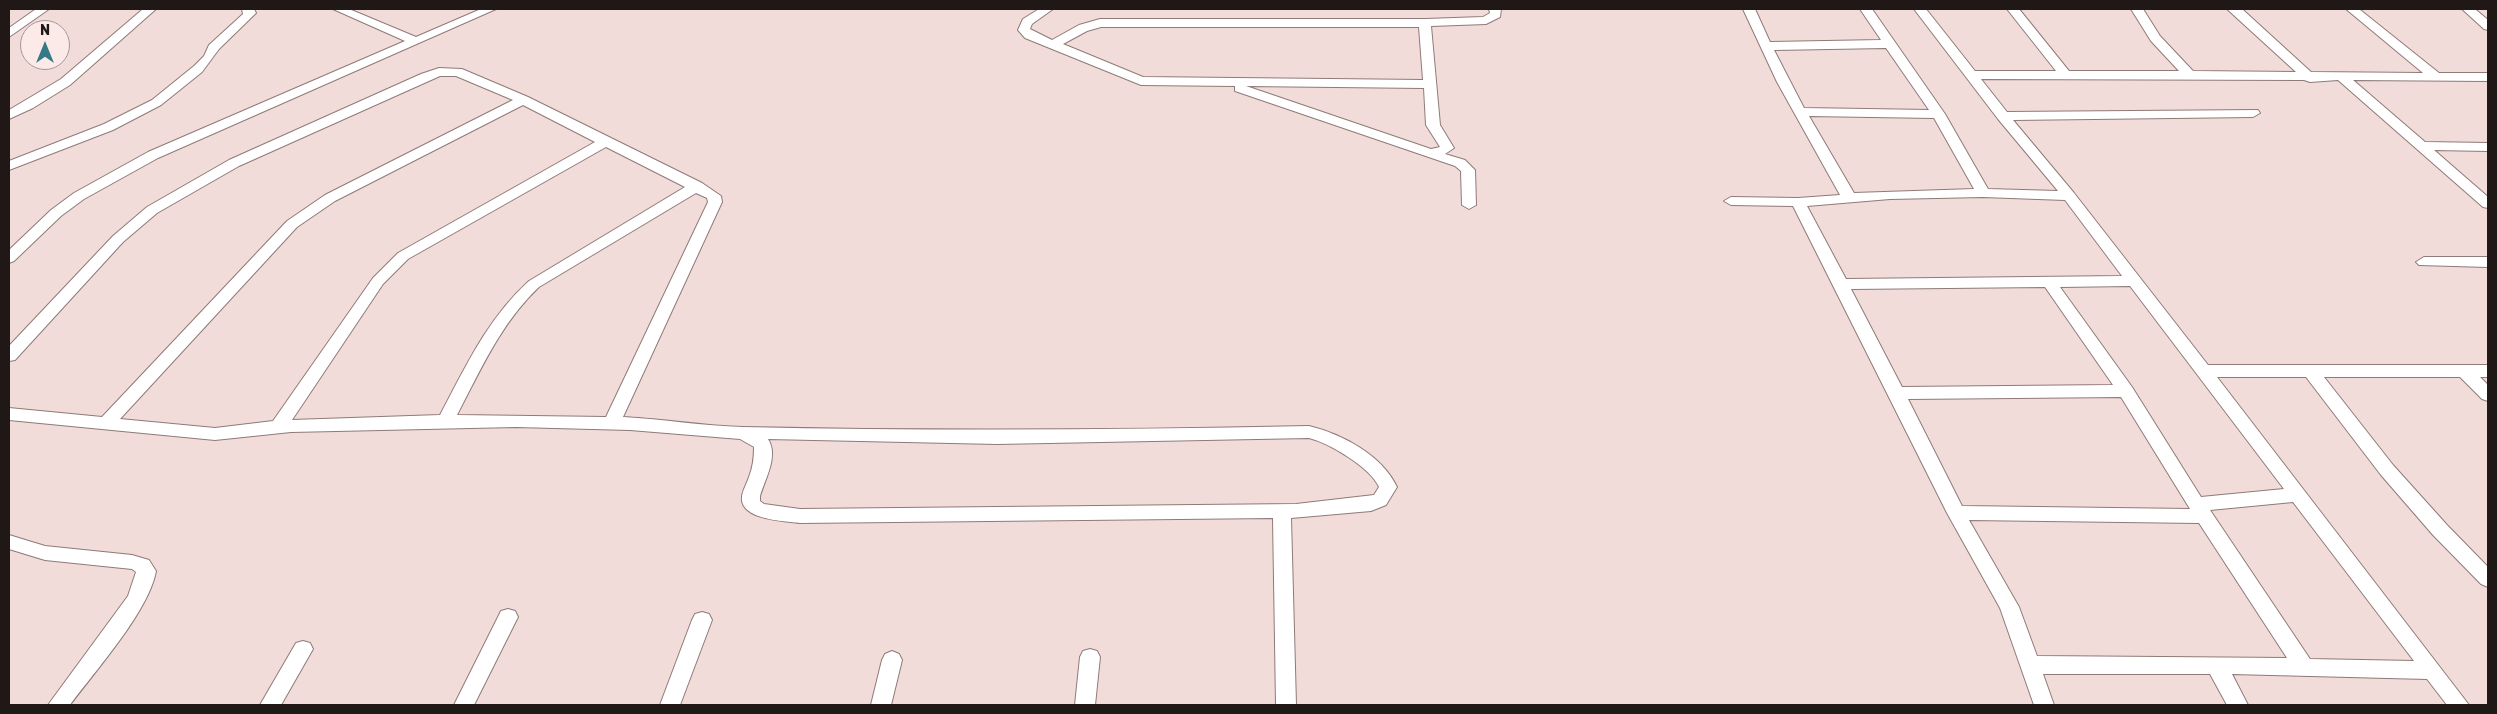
<!DOCTYPE html>
<style>
body{margin:0}
#map{position:relative;width:2497px;height:714px;overflow:hidden;background:#f2dcd9;font-family:Rubik,sans-serif}
canvas{display:block}
.frame{position:absolute;inset:0;border:10px solid #201817;pointer-events:none}
.north{position:absolute;left:20px;top:20px;width:50px;height:50px;box-sizing:border-box;background:#fceae8;border:1px solid #a49694;border-radius:50%;rotate:0deg;font-size:14px;font-weight:700;line-height:20px;text-align:center;color:#201817}
.north::after{content:'';display:block;margin:auto;width:18px;height:22px;background:#347a87;clip-path:polygon(50% 0,100% 100%,50% 72%,0 100%)}
</style>
<div id="map">
<canvas width="2497" height="714"></canvas>
<div class="frame"></div>
<div class="north">N</div>
</div>
<script>
const ctx = document.querySelector('canvas').getContext('2d');
ctx.lineJoin = 'round';
function strokePath(path, color, width, dash) {
  ctx.strokeStyle = color;
  ctx.lineWidth = width;
  ctx.lineCap = dash ? 'butt' : 'round';
  ctx.setLineDash(dash || []);
  ctx.stroke(path);
}
function fill(path, color) {
  ctx.fillStyle = color;
  ctx.fill(path, 'evenodd');
}
const minor = new Path2D(`
 M 36,9 L 49,9 L 9,37 L 9,28 Z
 M 143,9 L 156,9 L 70,85 L 33,108 L 9,119 L 9,110 L 61,79 Z
 M 242,9 L 254,9 L 256,13 L 219,49 L 202,72 L 161,105 L 113,130 L 9,170 L 9,161 L 104,124 L 152,100 L 194,66 L 204,56 L 209,45 L 243,14 Z
 M 333,9 L 349,9 L 416,37 L 481,9 L 496,9 L 158,158 L 84,199 L 61,216 L 14,261 L 9,263 L 9,250 L 51,210 L 74,193 L 148,152 L 405,41 Z
 M 1039,9 L 1053,9 L 1032,24 L 1030,29 L 1052,40 L 1079,25 L 1100,19 L 1425,19 L 1483,17 L 1490,13 L 1489,9 L 1501,9 L 1500,17 L 1486,24 L 1431,26 L 1440,125 L 1454,148 L 1445,154 L 1465,160 L 1475,170 L 1476,205 L 1469,209 L 1462,205 L 1461,171 L 1455,166 L 1235,91 L 1235,86 L 1141,85 L 1025,38 L 1018,30 L 1023,19 ZM 1101,27 L 1419,27 L 1423,80 L 1143,77 L 1063,44 L 1087,31 ZM 1246,86 L 1424,88 L 1426,125 L 1440,147 L 1431,149 Z
 M 1743,9 L 1755,9 L 1770,42 L 1881,40 L 1860,9 L 1872,9 L 1945,114 L 1988,189 L 2058,191 L 1998,119 L 1914,9 L 1926,9 L 1975,71 L 2056,71 L 2007,9 L 2019,9 L 2069,71 L 2179,71 L 2151,41 L 2131,9 L 2143,9 L 2160,36 L 2193,71 L 2296,72 L 2227,9 L 2242,9 L 2311,72 L 2423,73 L 2346,9 L 2359,9 L 2439,73 L 2488,73 L 2488,81 L 2353,80 L 2425,142 L 2488,143 L 2488,151 L 2434,150 L 2488,197 L 2488,208 L 2483,207 L 2338,80 L 2310,82 L 2304,80 L 1981,79 L 2007,112 L 2258,110 L 2260,113 L 2253,117 L 2013,120 L 2074,193 L 2208,365 L 2488,365 L 2488,377 L 2480,377 L 2488,385 L 2488,401 L 2482,399 L 2460,377 L 2324,377 L 2393,465 L 2447,525 L 2488,567 L 2488,587 L 2481,584 L 2433,535 L 2381,475 L 2306,377 L 2217,377 L 2469,705 L 2447,705 L 2427,679 L 2232,674 L 2248,705 L 2227,705 L 2210,674 L 2043,674 L 2054,705 L 2034,705 L 2000,608 L 1947,513 L 1793,206 L 1731,205 L 1724,201 L 1731,197 L 1798,198 L 1840,195 L 1777,82 ZM 1886,48 L 1929,110 L 1804,108 L 1774,50 ZM 1809,116 L 1934,118 L 1974,189 L 1854,193 ZM 1983,197 L 2065,200 L 2122,276 L 1846,279 L 1807,206 L 1890,199 ZM 2130,286 L 2284,489 L 2201,497 L 2132,387 L 2060,287 ZM 2045,287 L 2113,385 L 1902,387 L 1851,289 ZM 2121,397 L 2190,509 L 1962,506 L 1908,399 ZM 2293,502 L 2414,661 L 2310,659 L 2210,510 ZM 1969,520 L 2199,523 L 2287,658 L 2037,656 L 2019,607 Z
 M 2462,9 L 2475,9 L 2488,20 L 2488,30 L 2484,29 Z
 M 439,68 L 462,69 L 528,97 L 702,183 L 721,196 L 722,202 L 623,417 C 663,419 703,426 743,427 C 932,431 1120,430 1309,426 C 1342,434 1382,455 1397,487 L 1386,505 L 1371,511 L 1291,518 L 1296,705 L 1276,705 L 1273,518 L 800,523 C 784,521 739,520 742,496 C 743,490 747,483 749,477 C 753,467 754,457 754,447 L 740,439 L 630,430 L 516,427 L 291,432 L 215,440 L 9,420 L 9,408 L 102,417 L 287,221 L 325,195 L 513,100 L 456,76 L 440,76 L 239,166 L 157,213 L 123,242 L 15,360 L 9,361 L 9,346 L 113,236 L 147,207 L 229,160 L 421,74 ZM 523,105 L 595,142 L 398,253 L 373,278 L 273,421 L 215,428 L 120,419 L 297,227 L 335,201 ZM 606,147 L 685,187 L 529,281 C 488,318 466,366 440,415 L 292,420 L 383,284 L 408,259 ZM 696,193 L 707,198 L 708,202 L 606,417 L 457,415 C 481,369 501,323 539,287 ZM 1309,438 C 1329,443 1370,467 1379,487 L 1374,495 L 1296,504 L 800,509 L 764,504 L 760,501 L 760,496 C 765,479 779,456 768,439 L 997,444 Z
 M 2424,257 L 2488,257 L 2488,267 L 2419,265 L 2416,262 Z
 M 9,535 L 45,546 L 132,555 L 149,560 L 156,571 C 149,611 95,671 70,705 L 48,705 L 128,596 L 136,572 L 132,569 L 45,560 L 9,549 Z
 M 508,609 L 515,611 L 518,617 L 474,705 L 454,705 L 501,611 Z
 M 702,612 L 709,614 L 712,620 L 680,705 L 660,705 L 692,620 L 695,614 Z
 M 303,641 L 310,643 L 313,649 L 281,705 L 260,705 L 296,643 Z
 M 1090,649 L 1097,651 L 1100,657 L 1095,705 L 1075,705 L 1080,657 L 1083,651 Z
 M 892,651 L 899,654 L 902,660 L 891,705 L 871,705 L 882,660 L 885,654 Z`);
strokePath(minor, '#8e7a78', 2);
fill(minor, '#fff');
</script>
